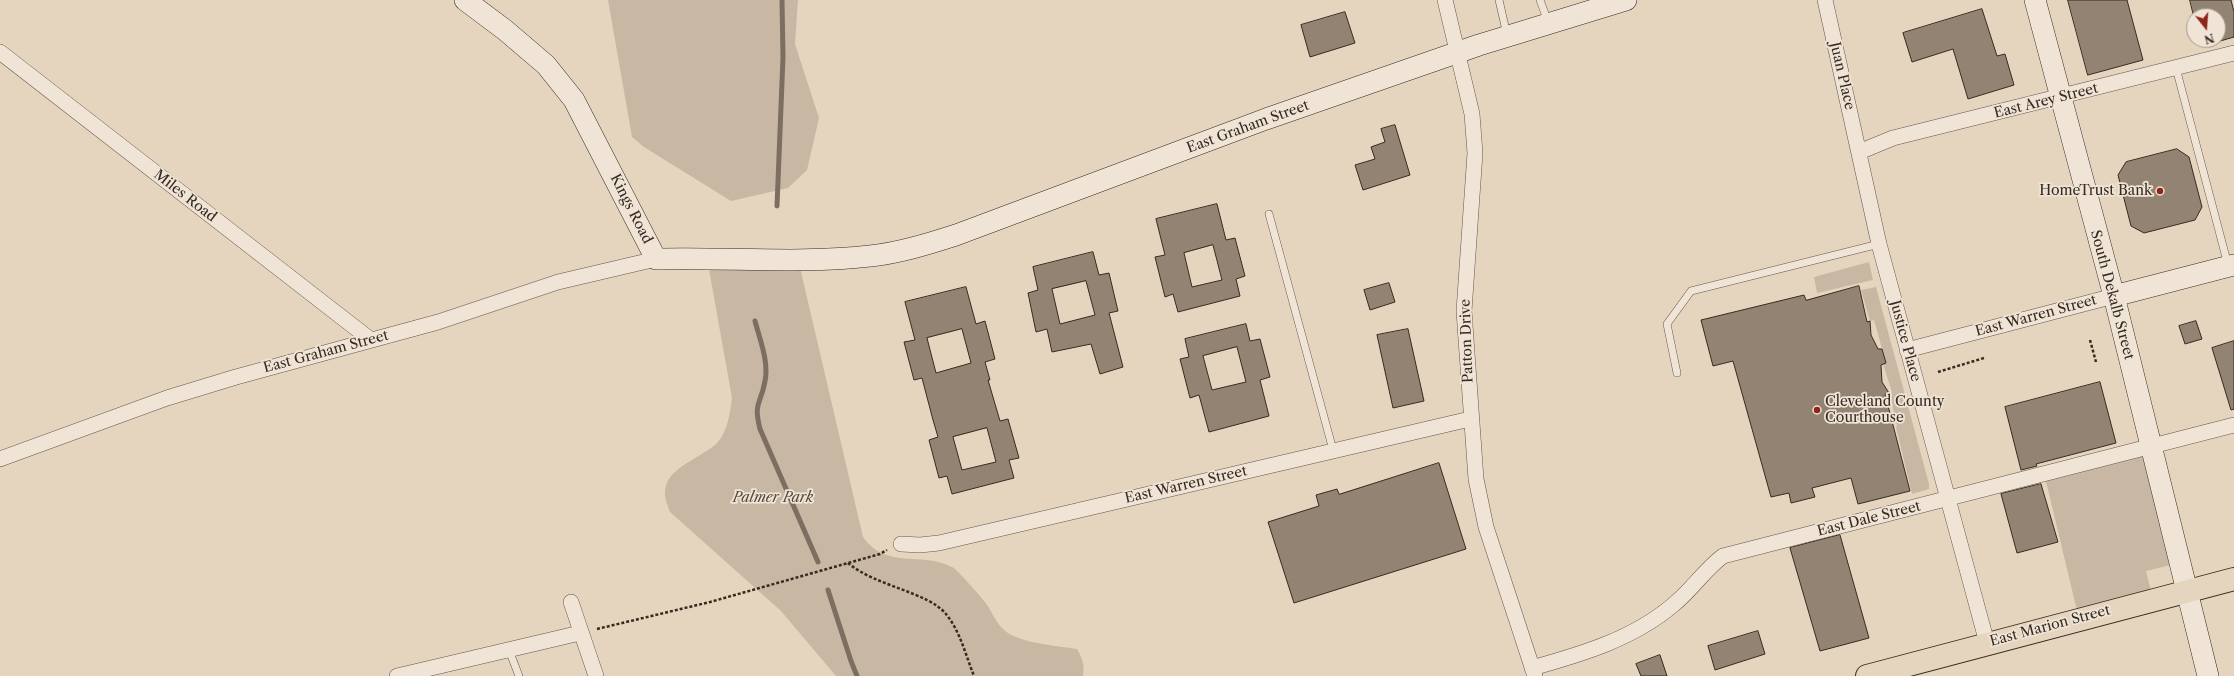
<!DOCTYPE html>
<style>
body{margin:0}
#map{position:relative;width:2234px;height:676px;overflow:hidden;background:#e6d5be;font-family:"Libre Caslon Text",serif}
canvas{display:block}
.north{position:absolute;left:2186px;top:8px;width:40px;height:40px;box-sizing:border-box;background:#efe4d5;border:1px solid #a59a8d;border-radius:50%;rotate:163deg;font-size:11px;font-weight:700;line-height:16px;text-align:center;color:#362b22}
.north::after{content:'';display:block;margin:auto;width:14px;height:18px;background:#8f2418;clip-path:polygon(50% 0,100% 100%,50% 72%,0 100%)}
</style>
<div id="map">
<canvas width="2234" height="676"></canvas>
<div class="north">N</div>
</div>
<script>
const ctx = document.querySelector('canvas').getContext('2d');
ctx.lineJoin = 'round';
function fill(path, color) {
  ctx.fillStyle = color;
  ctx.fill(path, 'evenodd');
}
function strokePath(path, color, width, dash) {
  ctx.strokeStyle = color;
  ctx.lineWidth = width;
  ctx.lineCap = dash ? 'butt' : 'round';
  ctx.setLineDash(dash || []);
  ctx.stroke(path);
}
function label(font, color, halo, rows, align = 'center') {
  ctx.font = font + ' "Libre Caslon Text",serif';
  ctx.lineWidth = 3.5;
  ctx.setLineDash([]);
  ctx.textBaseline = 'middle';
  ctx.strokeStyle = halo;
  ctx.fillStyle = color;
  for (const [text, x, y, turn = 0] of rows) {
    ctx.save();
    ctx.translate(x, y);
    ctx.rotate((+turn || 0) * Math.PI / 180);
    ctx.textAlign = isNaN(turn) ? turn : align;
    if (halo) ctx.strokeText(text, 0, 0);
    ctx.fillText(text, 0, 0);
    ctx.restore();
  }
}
const green = new Path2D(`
 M 608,0 L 798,0 L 795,44 L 819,118 L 807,170 L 788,188 L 731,201 L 644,147 L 632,137 Z
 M 707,258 L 798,259 L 863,537 C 886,570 921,551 952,567 C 958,570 980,596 985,602 C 992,611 995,622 1004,630 C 1018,643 1058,646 1077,649 C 1082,658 1085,665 1083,676 L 836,676 L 781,611 L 670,512 C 668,506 664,498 665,491 C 666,467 704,457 718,442 C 728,430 730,412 732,398 Z
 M 1869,262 L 1873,280 L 1817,293 L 1814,277 Z
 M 1876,287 L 1929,484 L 1929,489 L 1912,494 L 1896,427 L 1897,426 L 1889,393 L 1892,392 L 1883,364 L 1886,363 L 1874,320 L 1870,321 L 1861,290 Z
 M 2151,446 L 2179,563 L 2146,571 L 2153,599 L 2079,619 L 2044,473 Z`);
const stream = new Path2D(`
 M 777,206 L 783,57 L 782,0
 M 755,321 C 760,340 769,362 765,381 C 761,405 753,401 760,429 L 818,562
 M 828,590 L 851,661 L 857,676`);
const building = new Path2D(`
 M 2068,0 L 2127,0 L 2143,60 L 2088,75 Z
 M 2190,0 L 2231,0 L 2234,12 L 2234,37 L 2203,46 L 2201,40 L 2218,40 L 2218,16 L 2194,16 Z
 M 1982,9 L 1997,56 L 2005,54 L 2014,85 L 1968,99 L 1953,49 L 1912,62 L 1903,33 Z
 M 1345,12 L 1355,43 L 1310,57 L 1301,25 Z
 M 1395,125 L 1410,175 L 1363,190 L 1355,165 L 1375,159 L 1371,147 L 1385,142 L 1381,129 Z
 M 2177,149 L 2189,157 L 2202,207 L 2195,220 L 2144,233 L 2131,226 L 2118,175 L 2126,162 Z
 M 1217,204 L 1226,240 L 1235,238 L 1245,276 L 1236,279 L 1240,296 L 1178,312 L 1173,294 L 1165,297 L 1155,257 L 1165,255 L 1156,219 ZM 1213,245 L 1222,280 L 1192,287 L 1184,253 Z
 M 1093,252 L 1099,275 L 1109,273 L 1118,311 L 1109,313 L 1123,367 L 1100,374 L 1091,344 L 1052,352 L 1047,329 L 1036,332 L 1028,293 L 1038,290 L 1033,267 ZM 1086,281 L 1095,315 L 1060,324 L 1052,289 Z
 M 1389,283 L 1395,302 L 1370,310 L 1364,290 Z
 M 1859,286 L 1867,322 L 1870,321 L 1871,335 L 1878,349 L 1882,349 L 1886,363 L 1881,365 L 1882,382 L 1889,393 L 1885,394 L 1910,491 L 1858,504 L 1851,478 L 1812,488 L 1815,497 L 1791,503 L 1789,493 L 1771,497 L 1733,361 L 1713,366 L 1701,320 L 1804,295 L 1806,300 Z
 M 966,287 L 976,324 L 985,321 L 995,359 L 985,362 L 990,380 L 988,380 L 1000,421 L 1008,419 L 1019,458 L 1009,460 L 1014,478 L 952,494 L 947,476 L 939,478 L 929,440 L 938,437 L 933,420 L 922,378 L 914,380 L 904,342 L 915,340 L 905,302 ZM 962,329 L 971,363 L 936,373 L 927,338 ZM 987,428 L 996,462 L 962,470 L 953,437 Z
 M 2196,321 L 2202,339 L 2185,344 L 2179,326 Z
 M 1246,324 L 1250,341 L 1260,339 L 1270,377 L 1260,380 L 1269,416 L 1209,432 L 1199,395 L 1190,398 L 1180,359 L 1189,357 L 1185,339 ZM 1237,347 L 1246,382 L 1212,390 L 1203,356 Z
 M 1408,329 L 1424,401 L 1393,408 L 1377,335 Z
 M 2234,341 L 2234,409 L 2231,410 L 2212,348 Z
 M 2100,382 L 2116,443 L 2036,464 L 2037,466 L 2021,470 L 2005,407 Z
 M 1439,463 L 1466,549 L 1294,603 L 1268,522 L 1319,506 L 1316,495 L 1337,489 L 1339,494 Z
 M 2041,484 L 2058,542 L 2017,553 L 2001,494 Z
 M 1840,535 L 1869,638 L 1820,651 L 1790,548 Z
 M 1758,631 L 1765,654 L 1715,670 L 1708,646 Z
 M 1660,655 L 1667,676 L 1641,676 L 1636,664 Z`);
const path = new Path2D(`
 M 2090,340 L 2096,362
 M 1938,372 L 1984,358
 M 848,563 C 875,586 928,592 946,614 C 960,631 966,656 974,676
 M 597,629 L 710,602 L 880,554 L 887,550`);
const lane = new Path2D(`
 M 1499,0 L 1507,35
 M 1540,0 L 1548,22
 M 2176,68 L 2228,265
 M 1269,214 L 1333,450
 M 1677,373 L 1667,324 L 1691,291 L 1879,244
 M 509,650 L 519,676`);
const street = new Path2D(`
 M 1445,0 L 1472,114 L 1475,153 L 1464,311 L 1476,479 L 1486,527 L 1535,676
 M 1825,0 L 1879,244 L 1987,643
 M 0,52 L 371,340
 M 1859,152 L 1893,138 L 2234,53
 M 1907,350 L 2114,296
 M 0,459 L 167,398 L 236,377 L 438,322 L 558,282 L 656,259
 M 901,544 L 920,545 L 939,543 L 1470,419
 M 571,602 L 596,676
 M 1532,668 C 1582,654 1633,639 1673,605 C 1692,590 1704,570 1723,556 L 2234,425
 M 397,676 L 580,633`);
const secondary = new Path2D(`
 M 465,0 L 505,30 L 546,65 L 574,100 L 656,259 C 727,257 800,264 870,256 C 899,253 928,244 956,235 L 1266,119 L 1479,45 L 1626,0
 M 2035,0 L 2114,296 L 2208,676
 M 2114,296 L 2234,265`);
const primary = new Path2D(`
 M 1867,676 L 2234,579`);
const markers = [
 [2160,191,4,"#8f2418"],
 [1817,410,4,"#8f2418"]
];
const streetNames = [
 ["Juan Place",1842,76,77],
 ["East Arey Street",2046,101,-14],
 ["East Graham Street",1248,127,-20],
 ["Miles Road",185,196,38],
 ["Kings Road",631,209,63],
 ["South Dekalb Street",2112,295,75],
 ["East Warren Street",2036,316,-15],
 ["Patton Drive",1467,341,-92],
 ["Justice Place",1905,341,75],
 ["East Graham Street",326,352,-15],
 ["East Warren Street",1186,485,-13],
 ["East Dale Street",1869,519,-14],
 ["East Marion Street",2050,626,-15]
];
const poiNames = [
 ["HomeTrust Bank",2152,191],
 ["Cleveland County",1825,402,"left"],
 ["Courthouse",1825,418,"left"]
];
const parkNames = [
 ["Palmer Park",773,498]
];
fill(green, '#c8b8a3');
strokePath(stream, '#7c6e60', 5);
fill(building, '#928373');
strokePath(building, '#362b22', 1);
strokePath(lane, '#625649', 8);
strokePath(street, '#625649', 16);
strokePath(secondary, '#362b22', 22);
strokePath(primary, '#362b22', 24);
strokePath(path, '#362b22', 2.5, [3, 2]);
strokePath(lane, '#efe4d5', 7);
strokePath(street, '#efe4d5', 15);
strokePath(secondary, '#efe4d5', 21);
strokePath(primary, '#e6d5be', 22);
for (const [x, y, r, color] of markers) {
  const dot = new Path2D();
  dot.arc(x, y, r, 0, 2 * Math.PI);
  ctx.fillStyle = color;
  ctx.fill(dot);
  strokePath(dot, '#efe4d5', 1.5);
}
label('14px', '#362b22', '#efe4d5', streetNames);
label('14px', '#362b22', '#efe4d5', poiNames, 'right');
label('italic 14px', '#53473c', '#efe4d5', parkNames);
</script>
